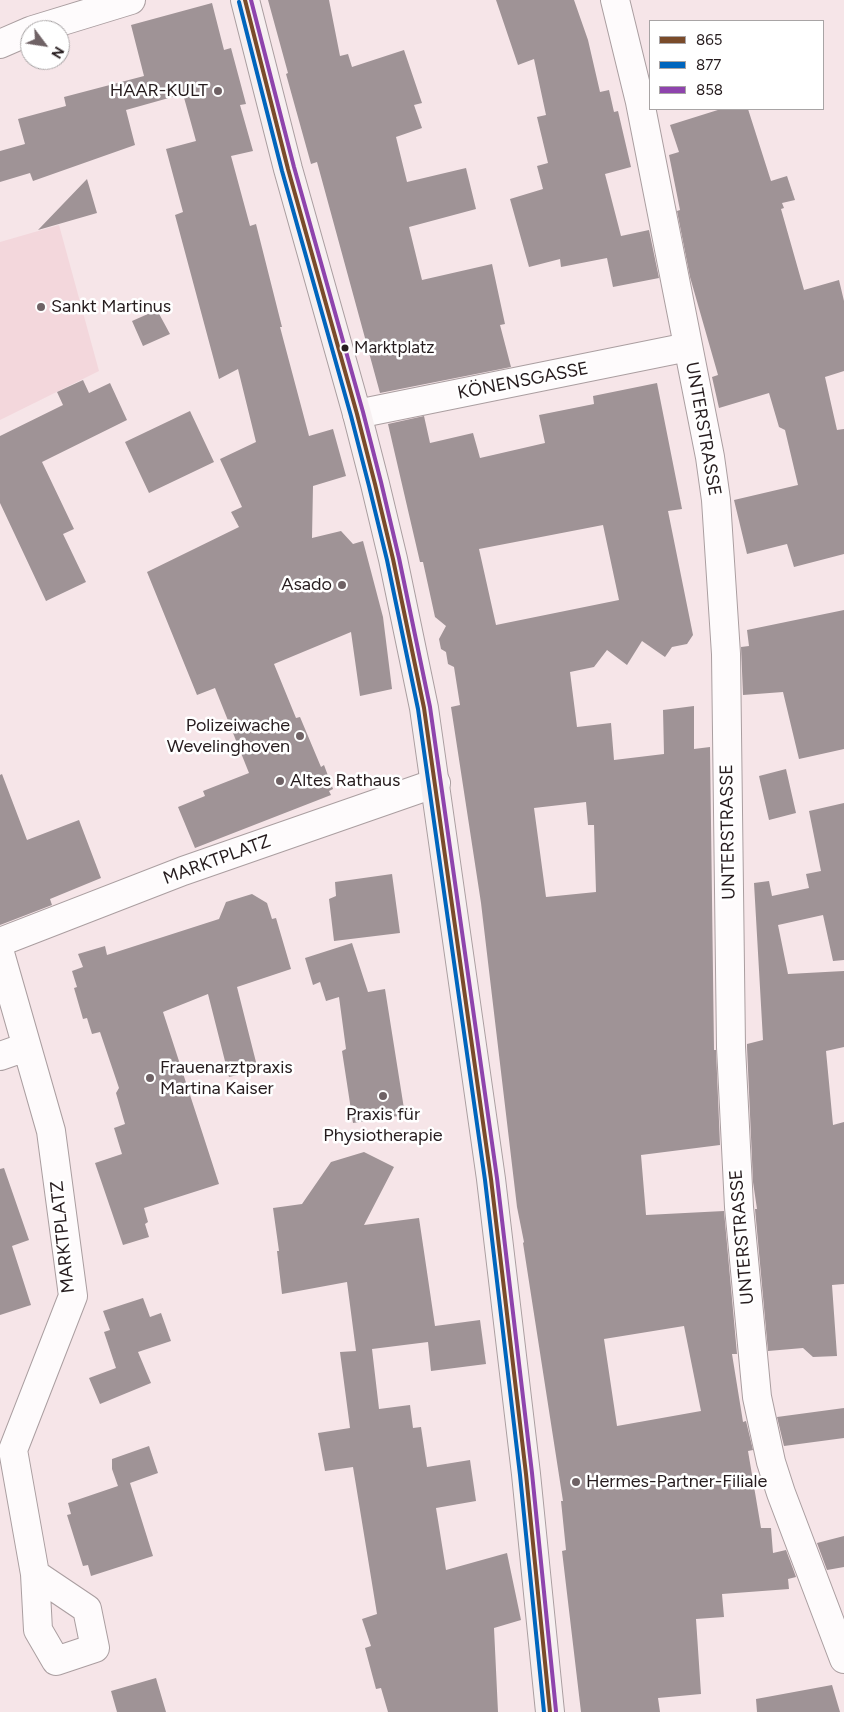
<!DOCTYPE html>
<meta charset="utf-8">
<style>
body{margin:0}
#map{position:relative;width:844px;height:1712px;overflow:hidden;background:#f6e5e8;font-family:Figtree,sans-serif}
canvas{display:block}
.legend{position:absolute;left:649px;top:20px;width:175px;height:90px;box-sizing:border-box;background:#fff;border:1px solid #a8a4a5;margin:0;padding:6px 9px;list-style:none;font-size:15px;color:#261c1e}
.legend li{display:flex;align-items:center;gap:10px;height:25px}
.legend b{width:25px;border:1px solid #a8a4a5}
.north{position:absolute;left:20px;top:20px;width:50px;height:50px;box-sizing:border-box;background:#fff;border:1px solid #a8a4a5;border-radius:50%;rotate:121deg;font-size:14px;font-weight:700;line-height:20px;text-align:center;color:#261c1e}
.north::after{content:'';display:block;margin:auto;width:18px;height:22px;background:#6f6265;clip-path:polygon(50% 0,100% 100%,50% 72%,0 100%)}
</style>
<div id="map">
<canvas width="844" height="1712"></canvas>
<ul class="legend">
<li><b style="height:6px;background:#7a4b2a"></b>865</li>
<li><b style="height:6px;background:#0065bd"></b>877</li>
<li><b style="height:6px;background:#8e44ad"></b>858</li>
</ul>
<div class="north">N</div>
</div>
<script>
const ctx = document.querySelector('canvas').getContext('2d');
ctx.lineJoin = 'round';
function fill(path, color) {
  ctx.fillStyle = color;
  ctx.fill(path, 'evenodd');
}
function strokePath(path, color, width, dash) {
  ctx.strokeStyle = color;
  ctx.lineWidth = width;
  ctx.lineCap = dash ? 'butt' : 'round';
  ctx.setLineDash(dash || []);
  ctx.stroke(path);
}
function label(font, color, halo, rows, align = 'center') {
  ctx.font = font + ' Figtree,sans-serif';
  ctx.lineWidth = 5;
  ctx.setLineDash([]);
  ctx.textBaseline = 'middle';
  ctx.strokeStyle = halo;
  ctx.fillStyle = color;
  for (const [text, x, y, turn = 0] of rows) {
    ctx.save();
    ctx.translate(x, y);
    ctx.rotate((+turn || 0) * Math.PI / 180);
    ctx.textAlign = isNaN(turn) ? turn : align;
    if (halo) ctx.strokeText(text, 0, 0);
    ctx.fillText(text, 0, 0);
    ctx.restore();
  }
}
const built = new Path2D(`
 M 59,225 L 99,371 L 0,420 L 0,242 Z`);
const building = new Path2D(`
 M 268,0 L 329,0 L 340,56 L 348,54 L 352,67 L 404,50 L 422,103 L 414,105 L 422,128 L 396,137 L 407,182 L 466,168 L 476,209 L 409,227 L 422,280 L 492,264 L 505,324 L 500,325 L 511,367 L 380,393 L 317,162 L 311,164 L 286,74 L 288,73 Z
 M 496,0 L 574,0 L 588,40 L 600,92 L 609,90 L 614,112 L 618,111 L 631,167 L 605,174 L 621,236 L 649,230 L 659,278 L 613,287 L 607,258 L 561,267 L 560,259 L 529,267 L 510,199 L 543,189 L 537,166 L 548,163 L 537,117 L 546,115 L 534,59 L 518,65 Z
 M 212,3 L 224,50 L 231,48 L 246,104 L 240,105 L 253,151 L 231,156 L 250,226 L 256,224 L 282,327 L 280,327 L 309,436 L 333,429 L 346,476 L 313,486 L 312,538 L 341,531 L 353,544 L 363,541 L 383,617 L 392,689 L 360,696 L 351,632 L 274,664 L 296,718 L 300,717 L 321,767 L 324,765 L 333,789 L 329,791 L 331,795 L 195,848 L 178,807 L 205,796 L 203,791 L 249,773 L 215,688 L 197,695 L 147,572 L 239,527 L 231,512 L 242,507 L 220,459 L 256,442 L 238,369 L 219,379 L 175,215 L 183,212 L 166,149 L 196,141 L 183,94 L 126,110 L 135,145 L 33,181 L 30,173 L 0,182 L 0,151 L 25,144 L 18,119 L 66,106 L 64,97 L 144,76 L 131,25 Z
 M 721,109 L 748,109 L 771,181 L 787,176 L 795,200 L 782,203 L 784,208 L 781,209 L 804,290 L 839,280 L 844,301 L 844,371 L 825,377 L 837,430 L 844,429 L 844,554 L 794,567 L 787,544 L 747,554 L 734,500 L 798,485 L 785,430 L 779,427 L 769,393 L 719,408 L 712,377 L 718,375 L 690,277 L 677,211 L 680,210 L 669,155 L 679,152 L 670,125 Z
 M 87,179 L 97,213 L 38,230 Z
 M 157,310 L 170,334 L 143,346 L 132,321 Z
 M 83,380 L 89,393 L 110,383 L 127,420 L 42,462 L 74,529 L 63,534 L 86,582 L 46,601 L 0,503 L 0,436 L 63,405 L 57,392 Z
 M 657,383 L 682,509 L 668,511 L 693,635 L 687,644 L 672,647 L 665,657 L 642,641 L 627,665 L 607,650 L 594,667 L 570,672 L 577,727 L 611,723 L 614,760 L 664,754 L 663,710 L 694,706 L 694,749 L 710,747 L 714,1050 L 716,1050 L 720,1145 L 641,1155 L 646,1215 L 724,1211 L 737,1354 L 732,1354 L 743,1422 L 746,1421 L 753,1450 L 748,1451 L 761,1528 L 771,1528 L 773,1553 L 786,1550 L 796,1577 L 788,1579 L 789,1589 L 722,1594 L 724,1617 L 696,1619 L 701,1694 L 658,1698 L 660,1712 L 581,1712 L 562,1551 L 566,1550 L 561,1501 L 563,1501 L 523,1243 L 524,1242 L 517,1207 L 481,903 L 451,707 L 460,705 L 454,667 L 448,664 L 446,652 L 441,649 L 439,639 L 446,626 L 435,617 L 423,562 L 420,562 L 388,424 L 424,416 L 430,443 L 473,433 L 480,458 L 545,443 L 539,415 L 594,404 L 593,396 ZM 603,525 L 619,600 L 496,625 L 479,549 ZM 586,802 L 588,825 L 594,825 L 596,892 L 546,897 L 534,808 ZM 684,1326 L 701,1411 L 617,1426 L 604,1339 Z
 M 190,411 L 214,462 L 149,493 L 125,442 Z
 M 844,610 L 844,749 L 799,759 L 783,692 L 743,695 L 741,647 L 749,646 L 747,630 Z
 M 786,769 L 796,813 L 769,820 L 759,776 Z
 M 2,774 L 27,840 L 79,820 L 101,878 L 50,899 L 52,905 L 0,925 L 0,775 Z
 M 844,803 L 844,960 L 833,961 L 823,915 L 778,925 L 788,974 L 844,971 L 844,1047 L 826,1051 L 833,1125 L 844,1122 L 844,1284 L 832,1285 L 837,1356 L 813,1357 L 803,1348 L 768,1351 L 755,1209 L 757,1209 L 753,1182 L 747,1047 L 747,1044 L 763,1040 L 754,883 L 769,881 L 772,896 L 809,888 L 806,874 L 821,871 L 809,811 Z
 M 392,874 L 400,933 L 334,941 L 329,899 L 336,896 L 335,882 Z
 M 252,894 L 267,903 L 272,919 L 276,918 L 291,969 L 237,987 L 258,1070 L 229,1077 L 208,994 L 163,1012 L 219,1184 L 144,1208 L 148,1222 L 145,1224 L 149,1237 L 123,1245 L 95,1163 L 122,1154 L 114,1128 L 125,1124 L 116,1093 L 119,1088 L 100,1032 L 92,1034 L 87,1018 L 83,1019 L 74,988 L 77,987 L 72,971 L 83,967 L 78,954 L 105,946 L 107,955 L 219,919 L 226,902 Z
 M 352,943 L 368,992 L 385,989 L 405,1115 L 353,1123 L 342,1051 L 346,1049 L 339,997 L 326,1001 L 320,982 L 313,985 L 305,958 Z
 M 364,1152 L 394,1167 L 364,1225 L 419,1218 L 435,1326 L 480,1320 L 486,1364 L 431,1371 L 428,1342 L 372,1349 L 379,1409 L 410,1405 L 413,1428 L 421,1427 L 427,1467 L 470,1460 L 476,1501 L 436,1508 L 446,1570 L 507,1553 L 521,1620 L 494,1628 L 498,1712 L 388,1712 L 381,1688 L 376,1689 L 365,1648 L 371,1646 L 362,1619 L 377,1614 L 353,1467 L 325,1471 L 318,1433 L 350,1428 L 340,1352 L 356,1351 L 347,1282 L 282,1294 L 277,1251 L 279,1251 L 273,1208 L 302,1204 L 331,1162 Z
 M 4,1168 L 29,1240 L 12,1246 L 31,1305 L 0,1315 L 0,1169 Z
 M 143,1298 L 150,1317 L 161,1313 L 171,1341 L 138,1352 L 151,1383 L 100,1404 L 89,1378 L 116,1368 L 104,1332 L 110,1330 L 103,1311 Z
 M 844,1408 L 844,1438 L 784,1446 L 777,1417 Z
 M 149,1446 L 158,1473 L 130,1483 L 153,1556 L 91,1576 L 88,1565 L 83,1566 L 67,1515 L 71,1514 L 68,1503 L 118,1486 L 112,1469 L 112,1459 Z
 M 844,1536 L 844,1567 L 827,1570 L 817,1543 Z
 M 156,1678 L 166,1712 L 117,1712 L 111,1691 Z
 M 832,1685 L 840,1712 L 757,1712 L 756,1699 Z`);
const street = new Path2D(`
 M 615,0 L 640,102 L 710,457 L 716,500 L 726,654 L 731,1047 L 739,1207 L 757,1397 L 771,1462 L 781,1493 L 844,1659
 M 33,30 L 131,0
 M 0,44 L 30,31
 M 357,414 L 688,347
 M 0,942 L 183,871 L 436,783
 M 0,953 L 51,1131 L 73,1296 L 13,1450 L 35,1574 L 38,1630 L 56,1661 L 95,1648 L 87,1609 L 35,1574
 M 0,1056 L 26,1047`);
const secondary = new Path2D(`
 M 245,0 L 288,169 L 357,414 L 375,484 L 393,559 L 424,708 L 491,1179 L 526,1474 L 550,1712`);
const bus1 = new Path2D(`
 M 245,0 L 288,169 L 357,414 L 375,484 L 393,559 L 424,708 L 491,1179 L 526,1474 L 550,1712`);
const bus2 = new Path2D(`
 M 239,2 L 282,171 L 351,416 L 369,486 L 387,560 L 418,709 L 485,1180 L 520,1475 L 544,1712`);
const bus3 = new Path2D(`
 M 251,0 L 294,167 L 363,412 L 381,482 L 399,558 L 430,707 L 497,1178 L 532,1473 L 556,1711`);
const markers = [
 [218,91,5,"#6f6265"],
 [41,307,5,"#6f6265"],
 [345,348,4.5,"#261c1e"],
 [342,585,5,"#6f6265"],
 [300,736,5,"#6f6265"],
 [280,781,5,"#6f6265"],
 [150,1078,5,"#6f6265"],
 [383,1096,5,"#6f6265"],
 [576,1482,5,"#6f6265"]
];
const busNames = [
 ["Marktplatz",354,348]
];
const poiNames = [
 ["HAAR-KULT",208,91,"right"],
 ["Sankt Martinus",51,307],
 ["Asado",332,585,"right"],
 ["Polizeiwache",290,726,"right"],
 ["Wevelinghoven",290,747,"right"],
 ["Altes Rathaus",290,781],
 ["Frauenarztpraxis",160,1068],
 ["Martina Kaiser",160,1089],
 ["Praxis für",383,1115,"center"],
 ["Physiotherapie",383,1136,"center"],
 ["Hermes-Partner-Filiale",586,1482]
];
const streetNames = [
 ["KÖNENSGASSE",523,381,-11],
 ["UNTERSTRASSE",703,429,80],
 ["UNTERSTRASSE",728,832,-91],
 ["MARKTPLATZ",217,860,-20],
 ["MARKTPLATZ",63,1237,-96],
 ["UNTERSTRASSE",742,1237,-95]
];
fill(built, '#f3d7dc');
fill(building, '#9f9396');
strokePath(street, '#aa9ea0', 30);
strokePath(secondary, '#aa9ea0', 30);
strokePath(street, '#fefbfc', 28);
strokePath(secondary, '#f7f0f1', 28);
strokePath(bus1, '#7a4b2a', 4);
strokePath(bus2, '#0065bd', 4);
strokePath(bus3, '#8e44ad', 4);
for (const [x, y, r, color] of markers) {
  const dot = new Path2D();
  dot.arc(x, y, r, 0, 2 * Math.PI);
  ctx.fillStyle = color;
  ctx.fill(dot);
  strokePath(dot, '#fff', 2);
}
label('17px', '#261c1e', '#fff', busNames, 'left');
label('18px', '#261c1e', '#fff', poiNames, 'left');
label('18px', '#261c1e', '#fff', streetNames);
</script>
